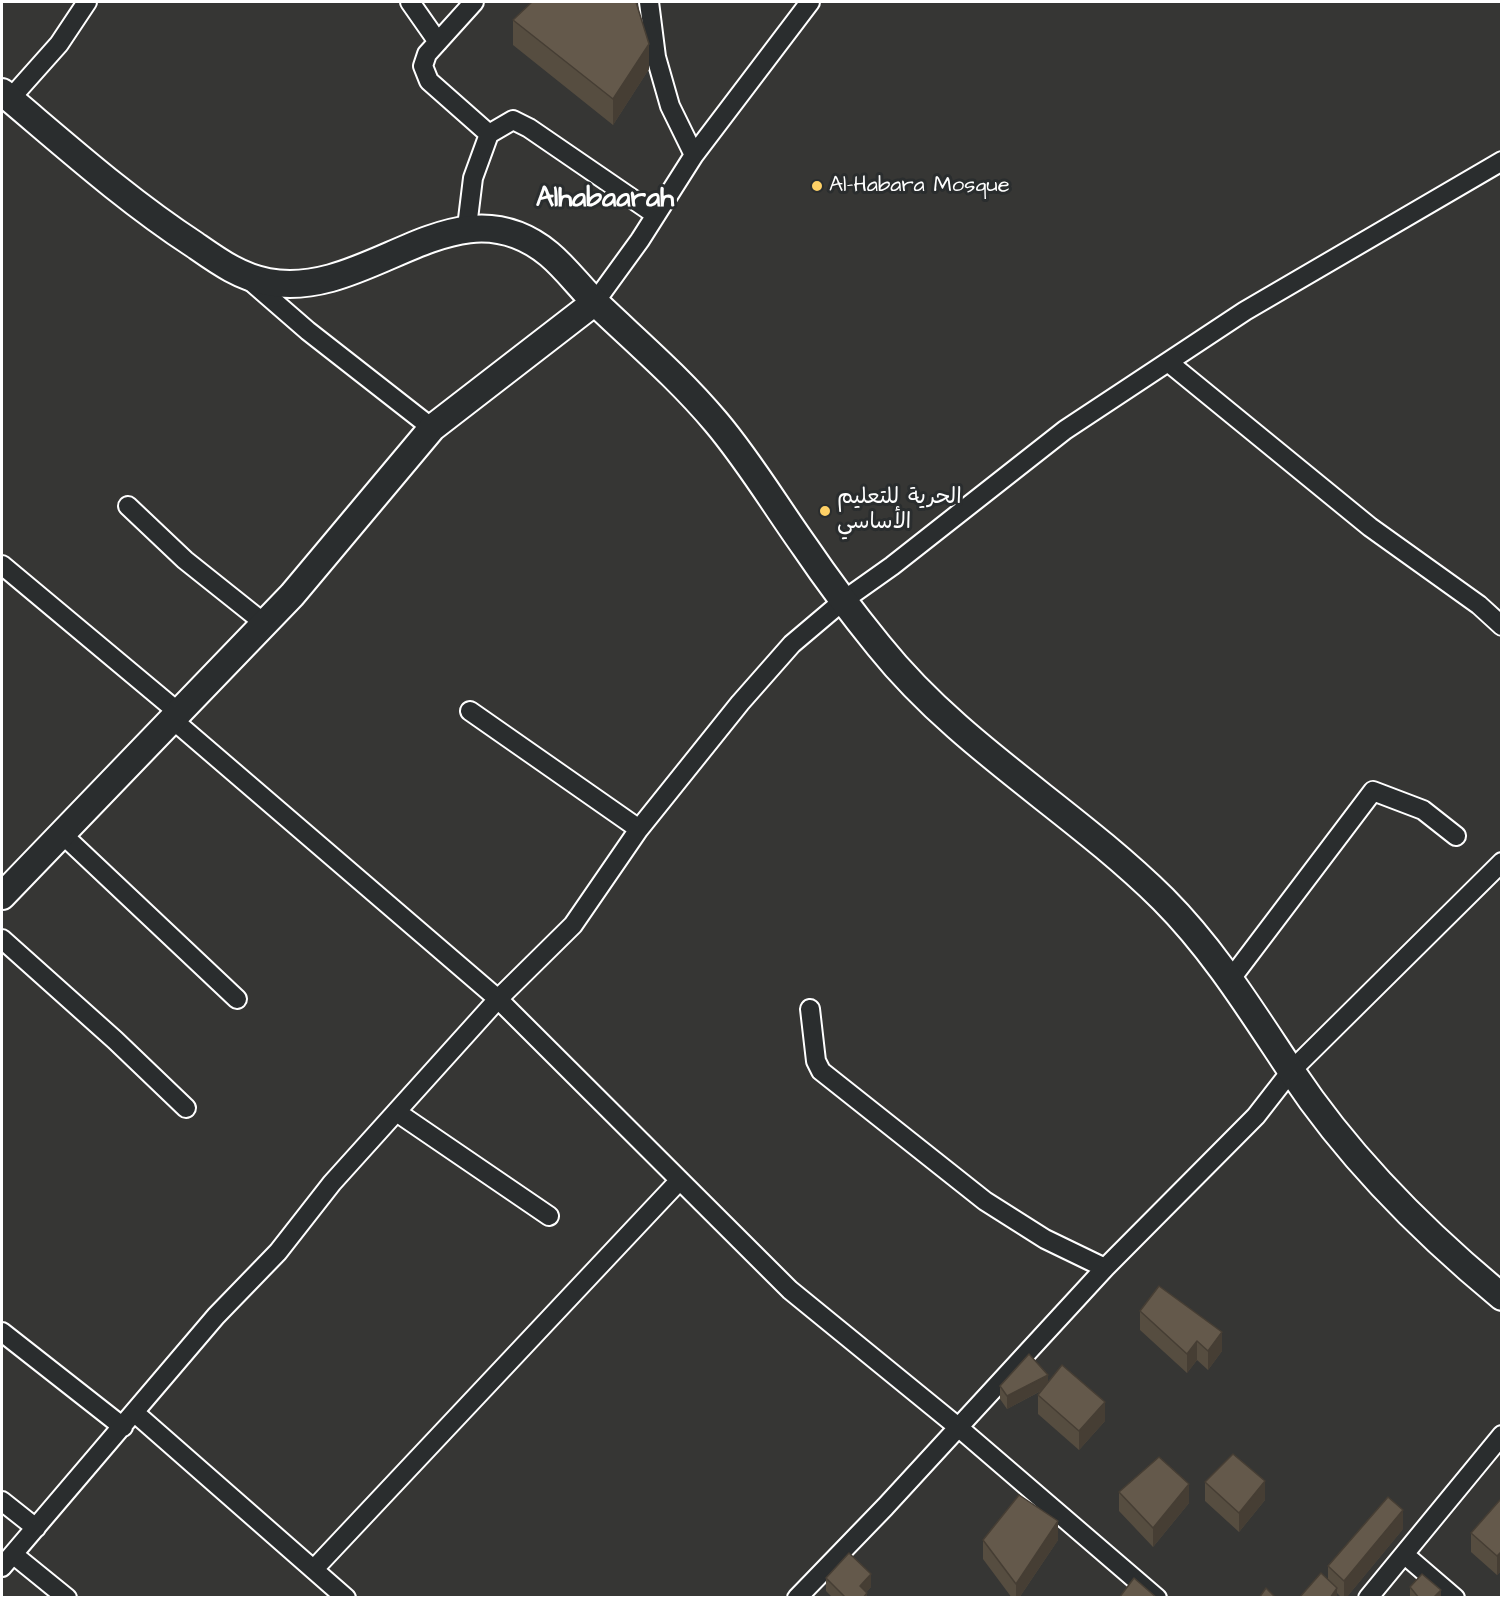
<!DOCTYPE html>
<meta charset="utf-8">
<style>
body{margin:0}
#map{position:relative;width:1503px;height:1599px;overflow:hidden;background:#363634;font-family:"Architects Daughter",sans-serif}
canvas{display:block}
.frame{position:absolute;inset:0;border:3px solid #fff;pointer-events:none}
</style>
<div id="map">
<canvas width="1503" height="1599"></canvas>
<div class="frame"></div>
</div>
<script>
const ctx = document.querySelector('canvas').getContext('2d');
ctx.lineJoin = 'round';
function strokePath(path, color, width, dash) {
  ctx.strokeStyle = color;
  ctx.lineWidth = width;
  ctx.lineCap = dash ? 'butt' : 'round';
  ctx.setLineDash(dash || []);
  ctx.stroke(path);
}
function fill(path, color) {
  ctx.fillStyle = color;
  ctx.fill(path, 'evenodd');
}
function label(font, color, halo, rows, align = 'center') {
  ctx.font = font + ' "Architects Daughter","Playpen Sans Arabic",sans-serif';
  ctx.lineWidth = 6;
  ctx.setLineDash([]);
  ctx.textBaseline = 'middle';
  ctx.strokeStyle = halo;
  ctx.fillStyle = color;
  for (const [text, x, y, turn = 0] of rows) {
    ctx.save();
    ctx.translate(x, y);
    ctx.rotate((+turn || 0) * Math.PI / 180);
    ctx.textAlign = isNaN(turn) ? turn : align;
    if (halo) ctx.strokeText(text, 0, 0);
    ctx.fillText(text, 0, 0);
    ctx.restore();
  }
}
const street = new Path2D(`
 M 410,2 L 438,42
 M 649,2 L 656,57 L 670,106 L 694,155
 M 10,99 L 59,44 L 87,2
 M 489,134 L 513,120 L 529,128 L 656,215
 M 467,227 L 473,178 L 489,134 L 429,81 L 423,66 L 427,54 L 474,2
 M 247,278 L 308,331 L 432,428
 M 595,302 L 640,240 L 694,155 L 810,2
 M 1168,362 L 1370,527 L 1479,605 L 1502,626
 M 128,506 L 185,560 L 264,623
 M 2,565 L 178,712
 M 470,711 L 639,829
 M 172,719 L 498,999 L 790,1290 L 958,1427 L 1157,1598
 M 62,834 L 237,999
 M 2,939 L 115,1040 L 186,1108
 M 1230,980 L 1373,791 L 1423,810 L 1456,836
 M 810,1009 L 816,1061 L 821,1071 L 985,1201 L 1045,1239 L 1105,1268
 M 398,1113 L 549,1216
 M 2,1332 L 123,1427
 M 135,1413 L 346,1598
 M 2,1501 L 36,1528
 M 14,1555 L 67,1598
 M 1405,1555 L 1455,1598
 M 2,1567 L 216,1316 L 278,1252 L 332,1183 L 498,999 L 573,925 L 639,829 L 740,703 L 792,644 L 844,600 L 892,566 L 1065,430 L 1245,311 L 1502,161
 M 314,1569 L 679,1181
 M 797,1598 L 885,1507 L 1105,1268 L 1256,1116 L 1291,1071 L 1502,862
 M 1368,1598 L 1502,1435`);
const secondary = new Path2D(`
 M 2,92 C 65,145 126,200 195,245 C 218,261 240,277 268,282 C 370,301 455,177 549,254 C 567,269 581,289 599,306 C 639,344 680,379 716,422 C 749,461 775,505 805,547 C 828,581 853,614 879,646 C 960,747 1072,809 1163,899 C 1214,950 1252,1012 1292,1072 C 1349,1158 1422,1231 1502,1297
 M 2,896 L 292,595 L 432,428 L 595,302`);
const wall = new Path2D(`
 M 513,20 L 649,69 L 613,125 L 513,45 Z
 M 1140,1311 L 1222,1351 L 1208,1370 L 1197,1360 L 1187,1373 L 1140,1330 Z
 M 1048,1383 L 1105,1421 L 1079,1450 L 1038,1414 L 1038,1395 L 1041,1391 L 1007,1409 L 1000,1399 L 1000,1386 Z
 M 1205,1482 L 1265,1500 L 1239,1532 L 1205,1501 Z
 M 1119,1492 L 1189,1503 L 1153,1547 L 1119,1511 Z
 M 1502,1502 L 1502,1570 L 1497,1575 L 1471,1552 L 1471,1533 Z
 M 1403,1529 L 1346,1598 L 1342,1598 L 1337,1593 L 1337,1598 L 1328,1579 L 1328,1566 Z
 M 983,1540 L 1058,1540 L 1019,1598 L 1012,1598 L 983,1559 Z
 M 826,1578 L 871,1587 L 866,1592 L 867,1598 L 833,1598 L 826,1591 Z
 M 1410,1587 L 1441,1598 L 1410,1598 Z`);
const shadedWall = new Path2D(`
 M 649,44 L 649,69 L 613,125 L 613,99 Z
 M 1222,1332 L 1222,1351 L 1208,1370 L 1208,1351 Z
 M 1197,1341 L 1197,1360 L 1187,1373 L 1187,1354 Z
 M 1048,1375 L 1048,1387 L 1007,1409 L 1007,1396 Z
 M 1105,1402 L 1105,1421 L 1079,1450 L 1079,1431 Z
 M 1265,1481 L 1265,1500 L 1239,1532 L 1239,1513 Z
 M 1189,1484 L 1189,1503 L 1153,1547 L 1153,1528 Z
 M 1403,1510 L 1403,1529 L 1346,1598 L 1344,1598 L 1344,1581 Z
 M 1058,1521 L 1058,1540 L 1019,1598 L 1016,1598 L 1016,1584 Z
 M 1502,1551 L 1502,1570 L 1497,1575 L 1497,1556 Z
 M 871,1574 L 871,1587 L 862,1598 L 860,1586 Z
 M 1337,1588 L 1337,1598 L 1330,1598 Z
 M 1441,1590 L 1441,1598 L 1433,1598 Z`);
const building = new Path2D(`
 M 532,2 L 636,2 L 649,44 L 613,99 L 513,20 Z
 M 1159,1286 L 1222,1332 L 1208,1351 L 1197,1341 L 1187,1354 L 1140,1311 Z
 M 1029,1354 L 1048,1375 L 1007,1396 L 1000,1386 Z
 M 1062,1365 L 1105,1402 L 1079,1431 L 1038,1395 Z
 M 1233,1454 L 1265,1481 L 1239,1513 L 1205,1482 Z
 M 1159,1457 L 1189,1484 L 1153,1528 L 1119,1492 Z
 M 1019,1495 L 1058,1521 L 1016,1584 L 983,1540 Z
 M 1388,1497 L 1403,1510 L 1344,1581 L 1328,1566 Z
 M 1500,1500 L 1502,1502 L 1502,1551 L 1497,1556 L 1471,1533 Z
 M 849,1553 L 871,1574 L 860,1586 L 867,1593 L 863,1598 L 846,1598 L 826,1578 Z
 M 1321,1573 L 1337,1588 L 1330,1598 L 1299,1598 Z
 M 1422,1574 L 1441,1590 L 1433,1598 L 1419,1598 L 1410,1587 Z
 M 1134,1578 L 1157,1598 L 1119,1598 Z
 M 1266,1588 L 1276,1598 L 1259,1598 Z`);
const markers = [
 [817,186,6,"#ffd166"],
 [825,511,6,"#ffd166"]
];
const poiNames = [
 ["Al-Habara Mosque",829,186],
 ["الحرية للتعليم",837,498],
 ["الأساسي",837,523]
];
const districtNames = [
 ["Alhabaarah",605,200]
];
strokePath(street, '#fff', 22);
strokePath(secondary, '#fff', 30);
strokePath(street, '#2a2d2e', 18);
strokePath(secondary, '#2a2d2e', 26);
fill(wall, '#564d40');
fill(shadedWall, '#463e34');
fill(building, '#64594b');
strokePath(building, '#463e34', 1.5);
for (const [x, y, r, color] of markers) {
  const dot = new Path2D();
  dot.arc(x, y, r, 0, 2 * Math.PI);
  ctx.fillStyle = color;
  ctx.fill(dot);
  strokePath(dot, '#2a2d2e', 2);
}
label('22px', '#fff', '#2a2d2e', poiNames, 'left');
label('bold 28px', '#fff', '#2a2d2e', districtNames);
</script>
